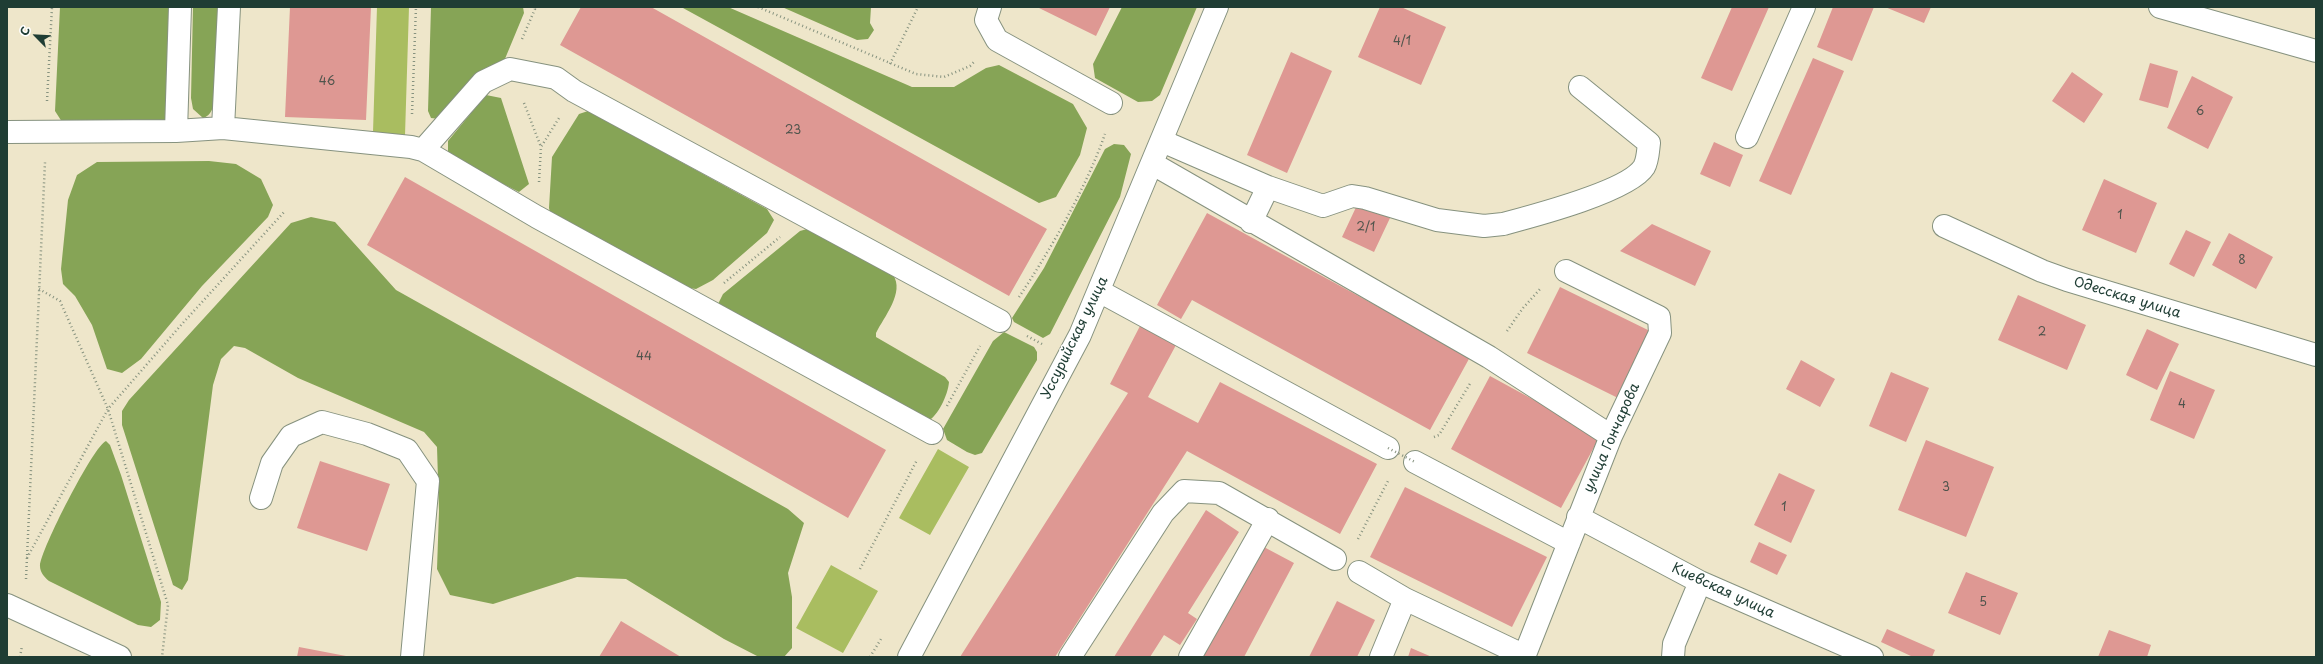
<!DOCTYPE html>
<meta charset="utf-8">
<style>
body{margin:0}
#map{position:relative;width:2323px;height:664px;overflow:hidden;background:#eee6ca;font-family:"Playpen Sans",sans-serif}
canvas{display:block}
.frame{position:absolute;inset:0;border:8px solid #1f3d34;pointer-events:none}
.north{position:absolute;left:16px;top:16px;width:40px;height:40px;-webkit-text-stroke:3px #fff;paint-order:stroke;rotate:294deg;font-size:11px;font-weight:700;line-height:16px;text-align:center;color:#1f3d34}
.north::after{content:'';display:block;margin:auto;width:14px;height:18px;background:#1f3d34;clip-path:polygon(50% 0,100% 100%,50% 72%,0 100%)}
</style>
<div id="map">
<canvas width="2323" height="664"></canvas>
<div class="frame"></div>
<div class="north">С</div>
</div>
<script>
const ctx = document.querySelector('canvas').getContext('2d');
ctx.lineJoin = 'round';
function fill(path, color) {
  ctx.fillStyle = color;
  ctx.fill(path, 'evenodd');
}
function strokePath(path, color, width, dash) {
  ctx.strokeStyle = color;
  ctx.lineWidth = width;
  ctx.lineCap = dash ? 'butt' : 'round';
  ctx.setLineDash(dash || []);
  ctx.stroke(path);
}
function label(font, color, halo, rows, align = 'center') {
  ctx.font = font + ' "Playpen Sans",sans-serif';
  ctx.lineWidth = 3;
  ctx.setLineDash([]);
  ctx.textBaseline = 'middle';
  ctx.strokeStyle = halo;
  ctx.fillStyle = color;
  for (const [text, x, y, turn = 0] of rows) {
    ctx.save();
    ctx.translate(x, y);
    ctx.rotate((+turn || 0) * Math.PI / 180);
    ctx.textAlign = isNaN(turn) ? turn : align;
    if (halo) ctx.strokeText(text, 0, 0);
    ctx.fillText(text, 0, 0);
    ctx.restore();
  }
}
const green = new Path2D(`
 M 377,7 L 409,7 L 405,135 L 397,143 L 373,132 Z
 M 938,449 L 969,467 L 930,535 L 899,518 Z
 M 831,565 L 878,591 L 843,653 L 796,628 Z`);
const forest = new Path2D(`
 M 60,7 L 173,7 L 165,125 L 64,125 L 55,111 Z
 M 193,7 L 219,7 L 216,98 C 213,107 212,115 203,118 L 193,109 L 191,98 Z
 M 431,7 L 523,7 L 524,13 L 502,66 L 439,119 L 431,118 L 428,111 Z
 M 728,7 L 912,87 L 954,87 L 986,68 L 999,65 L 1073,104 L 1087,128 L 1080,155 L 1056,197 L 1039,203 L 683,8 Z
 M 782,7 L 871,7 L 870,23 L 874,30 L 868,39 L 857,40 Z
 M 1122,7 L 1197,7 L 1160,95 L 1152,101 L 1138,102 L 1095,78 L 1093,64 Z
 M 486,95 L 501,98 L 529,184 L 519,192 L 457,161 L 448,152 L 448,141 Z
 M 588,111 L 767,209 L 774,220 L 767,233 L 713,280 L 696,289 L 682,287 L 551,217 L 549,208 L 552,157 L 579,114 Z
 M 1114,144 L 1124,145 L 1131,154 L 1120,197 L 1050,334 L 1043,338 L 1014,322 L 1012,318 L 1044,268 L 1105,149 Z
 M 209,161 L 236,164 L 261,179 L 273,205 L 268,217 L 202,286 L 141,359 L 122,373 L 107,369 L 92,325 L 75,296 L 63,284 L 61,269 L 68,200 L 77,175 L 97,162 Z
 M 311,217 L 335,222 L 396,290 L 788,509 L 804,523 L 788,573 L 792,597 L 792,648 L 784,657 L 759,657 L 724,639 L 626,579 L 577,577 L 493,604 L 450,595 L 437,569 L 439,511 L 437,447 L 424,432 L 298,378 L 245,348 L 234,346 L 221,359 L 213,385 L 188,580 L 182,590 L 173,585 L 122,425 L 122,411 L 129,400 L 291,223 Z
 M 807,229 L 893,275 C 905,292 884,317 876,333 L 876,337 L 945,377 L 949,382 C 948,395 938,416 927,422 L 718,304 L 723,294 L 800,231 Z
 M 1004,332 L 1034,347 L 1037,352 L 1037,360 L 982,453 L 975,455 L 967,452 L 947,440 L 943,429 L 993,341 Z
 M 106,441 L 110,445 L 121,475 L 161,602 L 160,620 L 151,627 L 138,625 L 49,581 C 44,577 40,572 40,566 C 40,551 94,445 106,441 Z`);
const building = new Path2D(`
 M 290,7 L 371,7 L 366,120 L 285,117 Z
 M 581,7 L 651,7 L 1047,229 L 1009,296 L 560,45 Z
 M 1037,7 L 1110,7 L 1096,36 Z
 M 1380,7 L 1401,7 L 1446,27 L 1421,85 L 1358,57 Z
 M 1732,7 L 1769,7 L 1732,91 L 1701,78 Z
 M 1833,7 L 1874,7 L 1852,61 L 1817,47 Z
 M 1885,7 L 1931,7 L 1924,23 Z
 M 1291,52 L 1332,71 L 1287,173 L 1247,155 Z
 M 1813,58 L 1844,71 L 1791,195 L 1759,181 Z
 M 2150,63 L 2178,71 L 2168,108 L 2139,100 Z
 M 2072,72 L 2103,94 L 2084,123 L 2052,101 Z
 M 2192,76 L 2233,97 L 2208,149 L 2167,128 Z
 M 1714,142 L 1743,155 L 1730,187 L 1700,174 Z
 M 405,177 L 886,450 L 848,518 L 367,245 Z
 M 2104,179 L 2157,203 L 2136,253 L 2082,230 Z
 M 1358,203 L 1390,218 L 1374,252 L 1342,237 Z
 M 1207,213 L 1470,357 L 1430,430 L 1192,300 L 1181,319 L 1157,305 Z
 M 1652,224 L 1711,251 L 1695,286 L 1620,251 Z
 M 2186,230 L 2211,242 L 2194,277 L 2169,264 Z
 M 2229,233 L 2273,257 L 2256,289 L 2212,265 Z
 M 1560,287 L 1652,332 L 1620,399 L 1527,353 Z
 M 2018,295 L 2086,325 L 2067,370 L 1998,340 Z
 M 1140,326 L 1176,345 L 1148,397 L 1198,423 L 1220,382 L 1377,464 L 1340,534 L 1187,451 L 1055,657 L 960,657 L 1128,393 L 1110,384 Z
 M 2147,329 L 2179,344 L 2157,390 L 2126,375 Z
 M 1801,360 L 1835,379 L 1820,407 L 1786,389 Z
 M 2170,371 L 2215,390 L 2194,439 L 2150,420 Z
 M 1891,372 L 1929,388 L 1906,442 L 1869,426 Z
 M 1490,376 L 1600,436 L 1561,508 L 1451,449 Z
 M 1926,440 L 1994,467 L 1966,537 L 1898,510 Z
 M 320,461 L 390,484 L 367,551 L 297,528 Z
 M 1779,473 L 1815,490 L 1791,543 L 1754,525 Z
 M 1405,487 L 1547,557 L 1512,627 L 1370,557 Z
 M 1206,510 L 1239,532 L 1188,613 L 1197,619 L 1180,645 L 1164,635 L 1150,657 L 1114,657 Z
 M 1759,542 L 1787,555 L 1777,575 L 1750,562 Z
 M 1262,546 L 1294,563 L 1244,657 L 1203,657 Z
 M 1966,572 L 2018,593 L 2000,635 L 1948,613 Z
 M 1337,601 L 1375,620 L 1357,657 L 1309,657 Z
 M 621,621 L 681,657 L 599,657 Z
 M 1887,629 L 1935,650 L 1932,657 L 1913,657 L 1881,642 Z
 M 2109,630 L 2151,645 L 2147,657 L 2098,657 Z
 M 299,647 L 346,656 L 345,657 L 297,657 Z
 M 1411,648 L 1432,657 L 1408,657 Z`);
const path = new Path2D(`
 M 758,7 L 916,74 L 944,77 L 970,66 L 975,61
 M 522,39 L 535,9 L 534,7
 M 890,64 L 918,7
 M 47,101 L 52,7
 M 524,103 L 541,147
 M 412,114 L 416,7
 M 539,182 L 541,147 L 559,118
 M 724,283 L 780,237
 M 39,289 L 60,301 L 108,409 L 168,605 L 162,657
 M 1019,297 C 1051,249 1086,188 1105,134
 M 1507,331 L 1523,308 L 1541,288
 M 1027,336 L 1042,344
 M 947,406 L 980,346
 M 1434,437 L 1439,435 L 1471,382
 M 1358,539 L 1389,479
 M 27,558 L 108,409 L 182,324 L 285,211
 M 860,569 L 917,460
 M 26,579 L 45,162
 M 20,657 L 22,646
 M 870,657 L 881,639`);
const minor = new Path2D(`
 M 990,7 L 986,20 L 997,40 L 1111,103
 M 2160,7 L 2316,51
 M 223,128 L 229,7
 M 176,131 L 180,7
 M 7,132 L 176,131 L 223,128 L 411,147 L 423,150 L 537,217 L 932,433
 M 1747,137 L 1804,7
 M 1162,141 L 1268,187 L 1323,206 L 1352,196 L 1365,198 L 1437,220 L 1484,226 L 1503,224 C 1533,216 1629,191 1644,167 C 1648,160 1648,150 1649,143 L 1580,87
 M 423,150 L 483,82 L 510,69 L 556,78 L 574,91 L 1000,321
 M 1153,164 L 1489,357 L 1611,436
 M 1251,222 L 1268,187
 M 1944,226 L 2042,271 L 2067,280 L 2316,355
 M 1099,291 L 1388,448
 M 1415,462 L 1569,543
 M 261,498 L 272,463 L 291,436 L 322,422 L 367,434 L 407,450 L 428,481 L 412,657
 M 1578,517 L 1700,582 L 1872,657
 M 1359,572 L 1405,599 L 1525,656
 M 7,605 L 120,657
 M 909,657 L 1080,335 L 1217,7
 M 1070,657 L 1163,513 L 1184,491 L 1219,493 L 1335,559
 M 1190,657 L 1268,519
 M 1381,657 L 1405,599
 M 1524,657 L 1611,436 L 1660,333 L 1659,317 L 1566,271
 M 1673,657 L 1674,644 L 1700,582`);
const pathBridge = new Path2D(`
 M 1388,448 L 1415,462`);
const numberNames = [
 ["4/1",1402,42],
 ["46",327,82],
 ["6",2200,112],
 ["23",793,131],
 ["1",2120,216],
 ["2/1",1366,228],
 ["8",2242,261],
 ["2",2042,333],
 ["44",644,357],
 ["4",2182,405],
 ["3",1946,488],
 ["1",1784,508],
 ["5",1983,603]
];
const streetNames = [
 ["Одесская улица",2127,298,17],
 ["Уссурийская улица",1075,338,-64],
 ["улица Гончарова",1612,438,-66],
 ["Киевская улица",1723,591,25]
];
fill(green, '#a9bd60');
fill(forest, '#86a456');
fill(building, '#de9893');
strokePath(minor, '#86927f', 24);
strokePath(path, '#86927f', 2.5, [1, 3]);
strokePath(minor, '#fff', 22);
strokePath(pathBridge, '#86927f', 2.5, [1, 3]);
label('12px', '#4f544c', null, numberNames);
label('14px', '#1f3d34', '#fff', streetNames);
</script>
